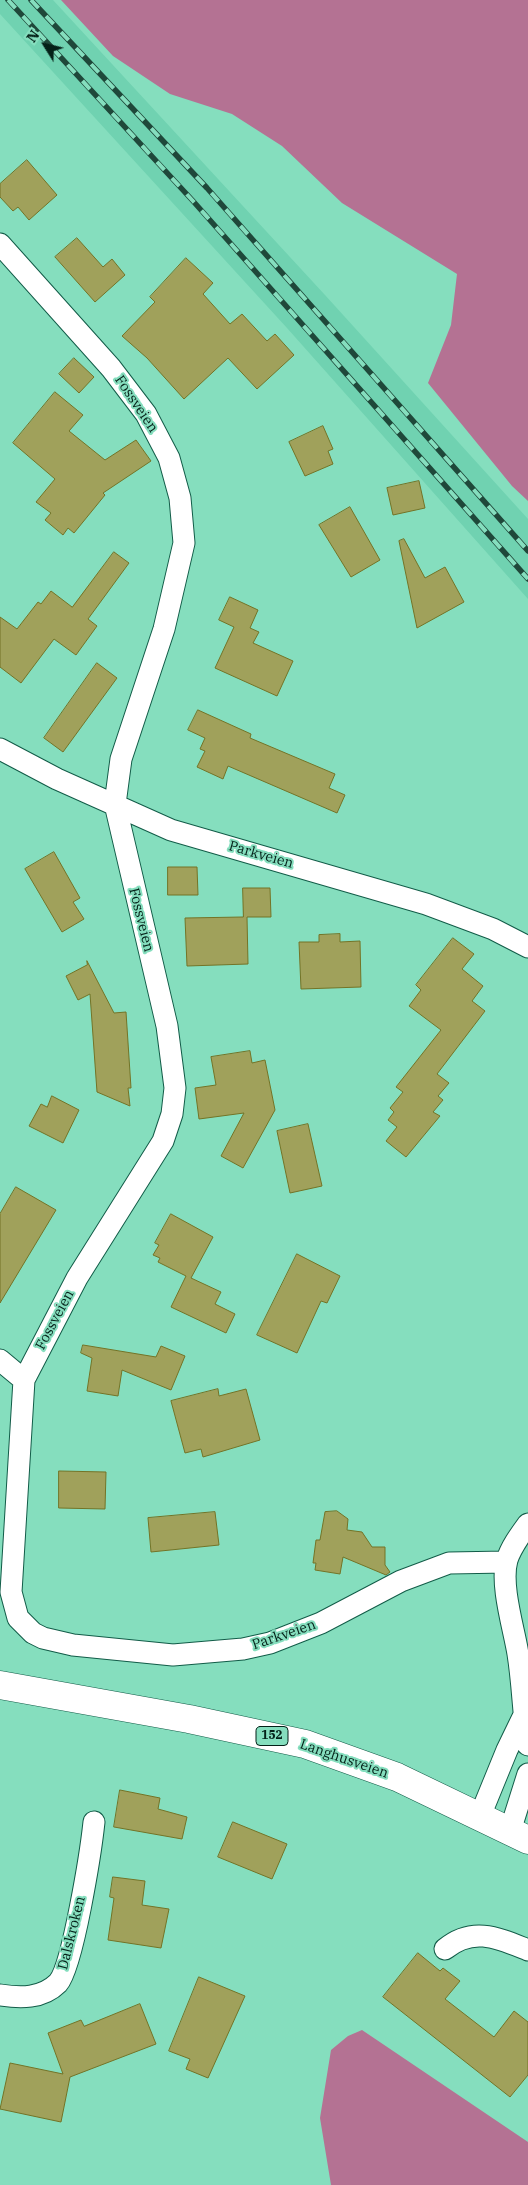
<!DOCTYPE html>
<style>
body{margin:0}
#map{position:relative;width:528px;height:2185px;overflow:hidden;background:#85debe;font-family:"IBM Plex Serif",serif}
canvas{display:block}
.north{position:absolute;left:20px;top:20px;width:50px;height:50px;-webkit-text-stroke:4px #85debe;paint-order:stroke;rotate:306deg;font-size:14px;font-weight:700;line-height:20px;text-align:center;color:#042118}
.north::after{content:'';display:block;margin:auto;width:18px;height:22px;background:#042118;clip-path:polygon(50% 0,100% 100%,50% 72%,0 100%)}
</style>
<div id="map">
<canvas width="528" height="2185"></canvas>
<div class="north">N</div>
</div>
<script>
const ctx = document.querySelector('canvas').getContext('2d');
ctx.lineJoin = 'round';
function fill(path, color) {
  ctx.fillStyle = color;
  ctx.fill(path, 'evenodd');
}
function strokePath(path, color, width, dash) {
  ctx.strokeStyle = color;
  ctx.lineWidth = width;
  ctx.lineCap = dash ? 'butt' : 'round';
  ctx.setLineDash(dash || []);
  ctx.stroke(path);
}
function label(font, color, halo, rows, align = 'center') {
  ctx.font = font + ' "IBM Plex Serif",serif';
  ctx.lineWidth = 4;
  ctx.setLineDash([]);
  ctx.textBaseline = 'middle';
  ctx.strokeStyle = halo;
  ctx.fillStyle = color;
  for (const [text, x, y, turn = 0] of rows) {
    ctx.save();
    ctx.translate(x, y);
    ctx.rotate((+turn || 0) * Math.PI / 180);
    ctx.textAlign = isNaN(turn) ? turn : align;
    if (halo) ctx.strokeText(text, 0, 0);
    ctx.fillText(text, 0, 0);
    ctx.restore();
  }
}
const built = new Path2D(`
 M 0,0 L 53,0 L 325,295 L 528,519 L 528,599 L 287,328 L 0,14 Z`);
const forest = new Path2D(`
 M 61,0 L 528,0 L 528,501 L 512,486 L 428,383 L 451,325 L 457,274 L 342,203 L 282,146 L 232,114 L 170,94 L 113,56 Z
 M 362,2030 L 528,2142 L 528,2185 L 331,2185 L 320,2118 L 331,2050 L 348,2036 Z`);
const building = new Path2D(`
 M 27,160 L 57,195 L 29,220 L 18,207 L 13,211 L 0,197 L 0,184 Z
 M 77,238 L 103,267 L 112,259 L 125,275 L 95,302 L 55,257 Z
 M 186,258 L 213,283 L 203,294 L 230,324 L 242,314 L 267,341 L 275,334 L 294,355 L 257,389 L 228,358 L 184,399 L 147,358 L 122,336 L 155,302 L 150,297 Z
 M 74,358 L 94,377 L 79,393 L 59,374 Z
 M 55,392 L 83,415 L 69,431 L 105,460 L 136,440 L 151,461 L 103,493 L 105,495 L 74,533 L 68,528 L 63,535 L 45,520 L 51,513 L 36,502 L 55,479 L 13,443 Z
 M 323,426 L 333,449 L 328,451 L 333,464 L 305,476 L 289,442 Z
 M 419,481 L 425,508 L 393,515 L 387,488 Z
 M 350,507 L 380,560 L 351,577 L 319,525 Z
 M 404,539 L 425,578 L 445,567 L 464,602 L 417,628 L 399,541 Z
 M 114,552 L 129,563 L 88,619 L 97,626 L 76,655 L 54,639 L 21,683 L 0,667 L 0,617 L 17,629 L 38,602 L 41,604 L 51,591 L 72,607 Z
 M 230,597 L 258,610 L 250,628 L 259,632 L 253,643 L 293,661 L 277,696 L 215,668 L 234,627 L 219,620 Z
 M 97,663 L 117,678 L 63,752 L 44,738 Z
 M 198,710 L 251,734 L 250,738 L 335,774 L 329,788 L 345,795 L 337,813 L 228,766 L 223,779 L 197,767 L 205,751 L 200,749 L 205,738 L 188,730 Z
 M 54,852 L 80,898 L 73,902 L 84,919 L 62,932 L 25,869 Z
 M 168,867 L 197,867 L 198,895 L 168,895 Z
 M 243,888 L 270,888 L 271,917 L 247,917 L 248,964 L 187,966 L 185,918 L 243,917 Z
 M 340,934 L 340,942 L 360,941 L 361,987 L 301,989 L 299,942 L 319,942 L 319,935 Z
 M 453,938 L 474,954 L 462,969 L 483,986 L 472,1001 L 485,1011 L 437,1074 L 449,1083 L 438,1096 L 443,1100 L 433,1112 L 440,1116 L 406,1157 L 386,1141 L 397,1127 L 388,1120 L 394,1112 L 390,1108 L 403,1092 L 396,1087 L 441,1030 L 409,1006 L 421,990 L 416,985 Z
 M 87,961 L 114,1013 L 126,1012 L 131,1088 L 128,1088 L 130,1106 L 97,1092 L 90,994 L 78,1000 L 66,976 L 87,965 Z
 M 250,1051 L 252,1063 L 265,1060 L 275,1110 L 243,1168 L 221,1156 L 244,1113 L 199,1119 L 195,1088 L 216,1085 L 211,1057 Z
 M 52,1096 L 79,1110 L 63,1143 L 29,1126 L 41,1104 L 47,1107 Z
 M 308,1124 L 322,1186 L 290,1193 L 277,1131 Z
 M 16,1187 L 56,1210 L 0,1303 L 0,1214 Z
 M 171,1214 L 213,1237 L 191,1278 L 221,1292 L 215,1304 L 235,1314 L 226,1333 L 171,1307 L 186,1276 L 158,1262 L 160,1258 L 153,1255 L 159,1245 L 155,1243 Z
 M 297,1254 L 340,1276 L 327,1303 L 321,1301 L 297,1353 L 257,1335 Z
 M 83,1345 L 156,1357 L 161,1346 L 185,1356 L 171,1390 L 122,1370 L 118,1396 L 87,1391 L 92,1358 L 81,1353 Z
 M 218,1389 L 219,1396 L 246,1389 L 260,1440 L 203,1457 L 201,1449 L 185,1453 L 171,1401 Z
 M 59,1471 L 106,1472 L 105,1509 L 59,1508 Z
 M 337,1511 L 348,1519 L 347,1530 L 362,1532 L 372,1547 L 385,1547 L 385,1565 L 390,1572 L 386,1575 L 343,1557 L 340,1574 L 315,1570 L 316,1563 L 313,1563 L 316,1540 L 320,1540 L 325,1512 Z
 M 215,1512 L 219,1545 L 151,1552 L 148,1518 Z
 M 120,1790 L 160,1798 L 158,1809 L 187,1817 L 182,1839 L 114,1827 Z
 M 233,1822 L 287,1844 L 272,1879 L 218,1857 Z
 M 113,1877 L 145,1881 L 142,1905 L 169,1909 L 161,1948 L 108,1940 L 114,1898 L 110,1897 Z
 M 418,1953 L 440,1971 L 443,1968 L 460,1981 L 445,1999 L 494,2037 L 514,2011 L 528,2022 L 528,2075 L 510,2097 L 383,1997 Z
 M 199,1977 L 245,1996 L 208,2078 L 186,2069 L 190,2059 L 169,2051 Z
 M 140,2004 L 156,2044 L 70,2077 L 61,2122 L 0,2109 L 10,2063 L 63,2074 L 48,2033 L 81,2020 L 84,2026 Z`);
const minor = new Path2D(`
 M 0,244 L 111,368 L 146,414 L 169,458 L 180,498 L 184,543 L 164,629 L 121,759 L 115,804 L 167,1026 L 175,1088 L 172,1114 L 163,1141 L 77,1278 L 24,1380 L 11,1592 L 18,1618 L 33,1633 L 43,1638 L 73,1645 L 173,1655 L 243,1649 L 270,1643 L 321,1623 L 401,1581 L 449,1563 L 506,1562
 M 0,749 L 57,779 L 171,830 L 426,904 L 493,929 L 528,947
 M 0,1360 L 24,1380
 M 528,1524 C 520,1535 511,1547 507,1560 C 500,1585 514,1629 518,1654 C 523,1685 523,1715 528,1745
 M 480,1816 L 507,1750 L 523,1717
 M 510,1831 L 528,1774
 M 445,1949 C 473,1926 498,1938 528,1950
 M 0,1995 C 20,1998 42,1999 58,1983 C 73,1966 91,1850 94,1822`);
const primary = new Path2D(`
 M 0,1685 L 189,1719 L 305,1744 L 397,1777 L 528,1840`);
const rail = new Path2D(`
 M 8,0 L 193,201 L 528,579
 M 31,0 L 207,188 L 528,551`);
const shields = [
 [272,1736,32]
];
const shieldNames = [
 ["152",272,1736]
];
const streetNames = [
 ["Fossveien",136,404,56],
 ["Parkveien",261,855,16],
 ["Fossveien",141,920,76],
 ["Fossveien",55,1320,-62],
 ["Parkveien",284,1635,-19],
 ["Langhusveien",344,1759,19],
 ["Dalskroken",72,1933,-76]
];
fill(built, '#70d2b1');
fill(forest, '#b47293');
fill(building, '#a0a15b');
strokePath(building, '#737326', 1);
strokePath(minor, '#125c48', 23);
strokePath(primary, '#125c48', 29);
strokePath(minor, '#fff', 21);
strokePath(primary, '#fff', 28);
strokePath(rail, '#1f483a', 5.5);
strokePath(rail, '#85debe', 4, [11]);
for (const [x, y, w] of shields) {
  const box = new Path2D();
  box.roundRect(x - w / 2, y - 9.5, w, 19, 4);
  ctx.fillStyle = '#85debe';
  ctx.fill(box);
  strokePath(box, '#042118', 1);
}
label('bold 12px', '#042118', null, shieldNames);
label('14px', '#042118', '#85debe', streetNames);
</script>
